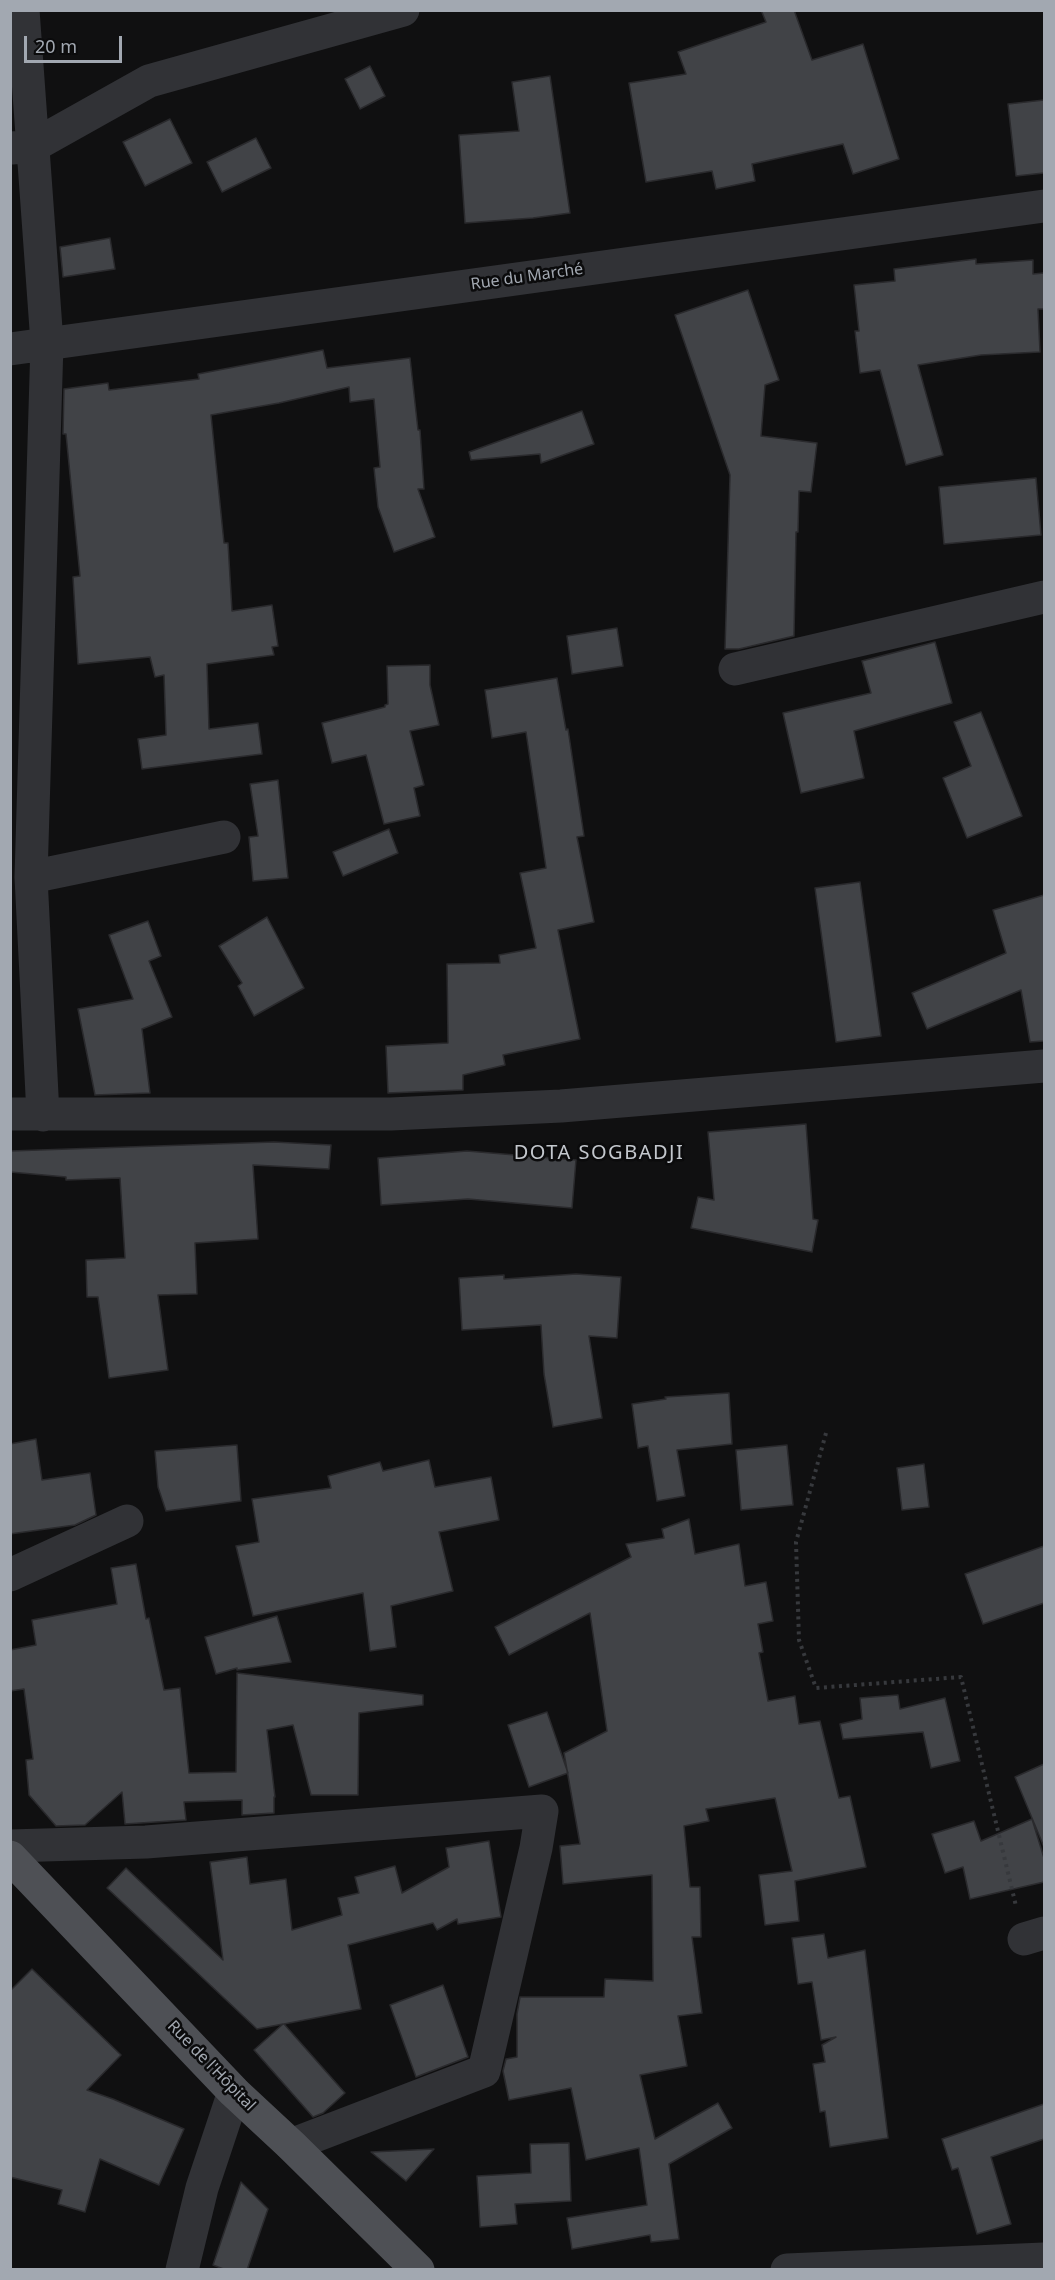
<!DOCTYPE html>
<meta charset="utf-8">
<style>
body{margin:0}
#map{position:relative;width:1055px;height:2280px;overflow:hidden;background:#101011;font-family:"Noto Sans",sans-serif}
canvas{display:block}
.frame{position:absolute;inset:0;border:12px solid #a2a8b1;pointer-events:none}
.scale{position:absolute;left:24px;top:36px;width:98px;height:27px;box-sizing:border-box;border:3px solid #a2a8b1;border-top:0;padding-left:8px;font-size:18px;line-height:21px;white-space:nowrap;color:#a2a8b1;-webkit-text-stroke:4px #0b0b0c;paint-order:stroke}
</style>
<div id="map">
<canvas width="1055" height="2280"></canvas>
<div class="frame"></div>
<div class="scale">20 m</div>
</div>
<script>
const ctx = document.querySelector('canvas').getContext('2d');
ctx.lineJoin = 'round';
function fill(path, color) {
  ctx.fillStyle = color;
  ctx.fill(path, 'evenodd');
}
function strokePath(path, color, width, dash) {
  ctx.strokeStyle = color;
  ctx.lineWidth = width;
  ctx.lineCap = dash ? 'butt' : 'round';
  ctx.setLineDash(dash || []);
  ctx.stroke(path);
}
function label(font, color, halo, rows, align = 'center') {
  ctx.font = font + ' "Noto Sans",sans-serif';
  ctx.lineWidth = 5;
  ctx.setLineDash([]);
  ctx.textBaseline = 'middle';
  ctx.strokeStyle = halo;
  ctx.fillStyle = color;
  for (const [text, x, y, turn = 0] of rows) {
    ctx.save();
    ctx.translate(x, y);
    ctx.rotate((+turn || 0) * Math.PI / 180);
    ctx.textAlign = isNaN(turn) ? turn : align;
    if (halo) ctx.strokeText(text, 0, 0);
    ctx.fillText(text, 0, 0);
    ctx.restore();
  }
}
const building = new Path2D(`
 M 761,10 L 794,10 L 812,60 L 863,44 L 899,159 L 853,174 L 843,144 L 752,164 L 755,181 L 716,189 L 712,171 L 646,182 L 629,83 L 686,74 L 678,52 L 766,22 Z
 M 370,66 L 385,96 L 360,109 L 345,79 Z
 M 550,76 L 570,213 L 533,218 L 465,223 L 459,135 L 519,131 L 512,82 Z
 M 1044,100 L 1044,173 L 1016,176 L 1008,104 Z
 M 170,119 L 192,163 L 145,186 L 123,142 Z
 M 256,138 L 271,168 L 222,192 L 207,162 Z
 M 110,238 L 115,269 L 63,277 L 60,247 Z
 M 976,259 L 976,264 L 1033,260 L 1033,274 L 1044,273 L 1044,309 L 1038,309 L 1040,352 L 981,355 L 918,365 L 943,455 L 906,465 L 880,370 L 860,373 L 855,331 L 859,331 L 854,285 L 895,281 L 894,269 Z
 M 748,290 L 779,380 L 765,385 L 761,436 L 817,443 L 811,492 L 799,491 L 798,532 L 796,532 L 794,636 L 739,649 L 725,649 L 730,475 L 675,315 Z
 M 323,350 L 327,368 L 410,358 L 418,430 L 420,430 L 424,489 L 418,489 L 435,537 L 394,552 L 378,507 L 374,468 L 380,467 L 374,399 L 350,402 L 349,387 L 279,403 L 211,415 L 224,543 L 228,543 L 232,611 L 272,605 L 278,646 L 272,647 L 274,655 L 207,664 L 209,729 L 258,723 L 262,754 L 142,769 L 138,739 L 166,735 L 164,675 L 155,677 L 150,657 L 78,664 L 73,577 L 80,576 L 66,434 L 63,434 L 64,389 L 108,383 L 109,390 L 199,379 L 198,374 Z
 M 582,411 L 594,444 L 541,463 L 540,454 L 471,460 L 469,452 Z
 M 1036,478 L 1041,535 L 944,544 L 939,487 Z
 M 617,628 L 623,666 L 572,674 L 567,636 Z
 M 935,642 L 952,703 L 854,731 L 864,778 L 801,793 L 783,713 L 871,693 L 862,661 Z
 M 430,665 L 430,685 L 439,725 L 410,731 L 424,785 L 414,788 L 420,816 L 384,824 L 366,755 L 332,763 L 322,723 L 385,707 L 385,705 L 388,704 L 387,666 Z
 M 557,678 L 566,730 L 568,729 L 584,836 L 577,837 L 594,922 L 558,930 L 580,1039 L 503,1055 L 505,1065 L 463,1075 L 463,1090 L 388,1093 L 386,1046 L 448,1043 L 447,964 L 500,963 L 499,955 L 536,948 L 520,873 L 546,868 L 526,732 L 492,738 L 485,690 Z
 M 981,712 L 1022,816 L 967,838 L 943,778 L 971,766 L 954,722 Z
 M 278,780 L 288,878 L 253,881 L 249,837 L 258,836 L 250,784 Z
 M 389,829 L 398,853 L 343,876 L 333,852 Z
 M 860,882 L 881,1036 L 836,1042 L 815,888 Z
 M 1044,895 L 1044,1041 L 1030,1042 L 1021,990 L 927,1029 L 912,993 L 1006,953 L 993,910 Z
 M 267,917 L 304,988 L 254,1016 L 238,986 L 242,983 L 219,946 Z
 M 148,921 L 161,956 L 149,961 L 172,1017 L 142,1029 L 150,1093 L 95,1095 L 78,1009 L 133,999 L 109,935 Z
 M 806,1124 L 813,1219 L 818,1220 L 812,1252 L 691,1228 L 698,1197 L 714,1200 L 708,1132 Z
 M 274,1142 L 331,1145 L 329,1169 L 253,1165 L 258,1239 L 195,1243 L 197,1294 L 158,1295 L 168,1370 L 109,1378 L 98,1297 L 87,1297 L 86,1260 L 125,1258 L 120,1178 L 66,1180 L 66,1177 L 10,1172 L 10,1151 Z
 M 467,1151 L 576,1160 L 572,1208 L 468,1199 L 381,1205 L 378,1158 Z
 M 576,1274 L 621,1277 L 617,1338 L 589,1336 L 602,1418 L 553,1427 L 544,1374 L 541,1325 L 462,1330 L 459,1278 L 504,1275 L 504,1279 Z
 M 729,1393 L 732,1444 L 677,1450 L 685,1496 L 657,1501 L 648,1446 L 638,1448 L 632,1404 L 666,1399 L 665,1397 Z
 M 36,1439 L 42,1480 L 90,1473 L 96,1515 L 75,1525 L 10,1534 L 10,1444 Z
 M 237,1445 L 241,1501 L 166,1511 L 158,1487 L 155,1451 Z
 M 787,1445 L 793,1505 L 741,1510 L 736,1450 Z
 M 429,1460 L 435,1487 L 491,1477 L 499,1520 L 439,1532 L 453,1591 L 391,1606 L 396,1647 L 370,1651 L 363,1593 L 253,1616 L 236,1546 L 259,1542 L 252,1499 L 331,1488 L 328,1476 L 380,1462 L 383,1471 Z
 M 924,1464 L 929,1507 L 902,1510 L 897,1468 Z
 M 689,1519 L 695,1554 L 739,1544 L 745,1586 L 766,1582 L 773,1621 L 758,1624 L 763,1652 L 759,1653 L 768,1701 L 795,1696 L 799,1724 L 820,1721 L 839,1798 L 850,1796 L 866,1867 L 795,1881 L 799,1921 L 765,1925 L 759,1875 L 792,1871 L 775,1798 L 706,1809 L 709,1821 L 684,1826 L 690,1887 L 700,1887 L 701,1937 L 692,1937 L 702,2013 L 678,2016 L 687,2066 L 640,2075 L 655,2139 L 718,2103 L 732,2128 L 669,2164 L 679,2239 L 651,2242 L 650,2235 L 572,2249 L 567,2218 L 647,2205 L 639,2148 L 586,2160 L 571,2088 L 509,2100 L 503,2071 L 506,2059 L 517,2057 L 517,2014 L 520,1997 L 604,1997 L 605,1979 L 653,1981 L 652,1875 L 563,1884 L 560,1846 L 580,1844 L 564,1753 L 607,1731 L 590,1613 L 509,1655 L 495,1627 L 631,1557 L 626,1544 L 664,1538 L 662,1529 Z
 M 1044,1546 L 1044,1603 L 983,1624 L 965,1574 Z
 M 136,1564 L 146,1619 L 149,1618 L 164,1690 L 180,1688 L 189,1773 L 236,1772 L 237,1673 L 423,1695 L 423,1705 L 359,1713 L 358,1795 L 311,1795 L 293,1725 L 267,1730 L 275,1797 L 274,1797 L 274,1813 L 242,1815 L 242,1800 L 184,1802 L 186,1820 L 125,1824 L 122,1792 L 85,1825 L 56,1826 L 29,1795 L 26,1760 L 33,1759 L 24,1689 L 10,1691 L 10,1650 L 36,1645 L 32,1620 L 117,1604 L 111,1568 Z
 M 277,1616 L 291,1662 L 237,1670 L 237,1668 L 216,1674 L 205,1637 Z
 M 898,1695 L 900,1709 L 945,1698 L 960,1761 L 931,1768 L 923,1732 L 843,1739 L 840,1724 L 862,1719 L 860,1698 Z
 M 547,1712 L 568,1773 L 529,1787 L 508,1725 Z
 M 1044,1764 L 1044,1847 L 1015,1777 Z
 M 1032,1819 L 1044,1858 L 1044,1882 L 970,1899 L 963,1867 L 945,1873 L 932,1834 L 974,1821 L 981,1841 Z
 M 489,1841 L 501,1917 L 458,1924 L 457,1919 L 437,1930 L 433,1923 L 348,1945 L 361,2009 L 284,2024 L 345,2093 L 323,2113 L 313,2117 L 254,2050 L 283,2024 L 257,2029 L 107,1888 L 126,1868 L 223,1960 L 210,1862 L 247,1857 L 250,1884 L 286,1879 L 292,1930 L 342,1915 L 338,1898 L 359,1893 L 355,1877 L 395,1866 L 402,1893 L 449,1867 L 446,1848 Z
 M 824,1934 L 828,1958 L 865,1950 L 888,2138 L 830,2147 L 825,2111 L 820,2112 L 813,2064 L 825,2062 L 822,2045 L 836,2037 L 821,2040 L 812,1982 L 798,1984 L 792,1938 Z
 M 32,1969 L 121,2055 L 87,2090 L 113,2099 L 184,2129 L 159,2185 L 100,2159 L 85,2212 L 58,2204 L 62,2190 L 10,2177 L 10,1991 Z
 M 443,1985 L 468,2057 L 416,2077 L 390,2005 Z
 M 1044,2104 L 1044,2139 L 991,2157 L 1011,2224 L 977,2234 L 958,2168 L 952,2170 L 942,2139 Z
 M 569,2143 L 571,2201 L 515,2204 L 517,2224 L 480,2227 L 477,2176 L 531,2173 L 530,2144 Z
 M 434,2149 L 406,2181 L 371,2152 Z
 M 241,2182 L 268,2209 L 247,2270 L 226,2270 L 213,2265 Z`);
const path = new Path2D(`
 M 826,1433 L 796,1542 L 799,1640 L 816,1688 L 961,1677 L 1016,1906`);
const minor = new Path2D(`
 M 23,10 L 47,343 L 31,877 L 43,1115
 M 12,148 L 33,146 L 149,81 L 403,10
 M 10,349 L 1044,206
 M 735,669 L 1044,597
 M 31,877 L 224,837
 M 10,1114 L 391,1114 L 561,1106 L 1044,1066
 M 10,1575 L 127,1521
 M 10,1846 L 146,1842 L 542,1811 L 536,1848 L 484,2071 L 291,2145
 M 1024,1939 L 1044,1933
 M 182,2270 L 202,2188 L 234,2092
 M 787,2270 L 1044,2259`);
const major = new Path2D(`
 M 10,1857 L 234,2092 L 291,2145 L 418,2270`);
const streetNames = [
 ["Rue du Marché",527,277,-8],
 ["Rue de l'Hôpital",211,2066,46]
];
const quarterNames = [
 ["DOTA SOGBADJI",599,1153]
];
fill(building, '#414347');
strokePath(building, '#2a2a2d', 1.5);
strokePath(path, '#37393d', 4, [3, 4.5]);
strokePath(minor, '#313236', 33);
strokePath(major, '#4e5055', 33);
label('16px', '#a2a8b1', '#0b0b0c', streetNames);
ctx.letterSpacing = '1.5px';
label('20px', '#c3c7cd', '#0b0b0c', quarterNames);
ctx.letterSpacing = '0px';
</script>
